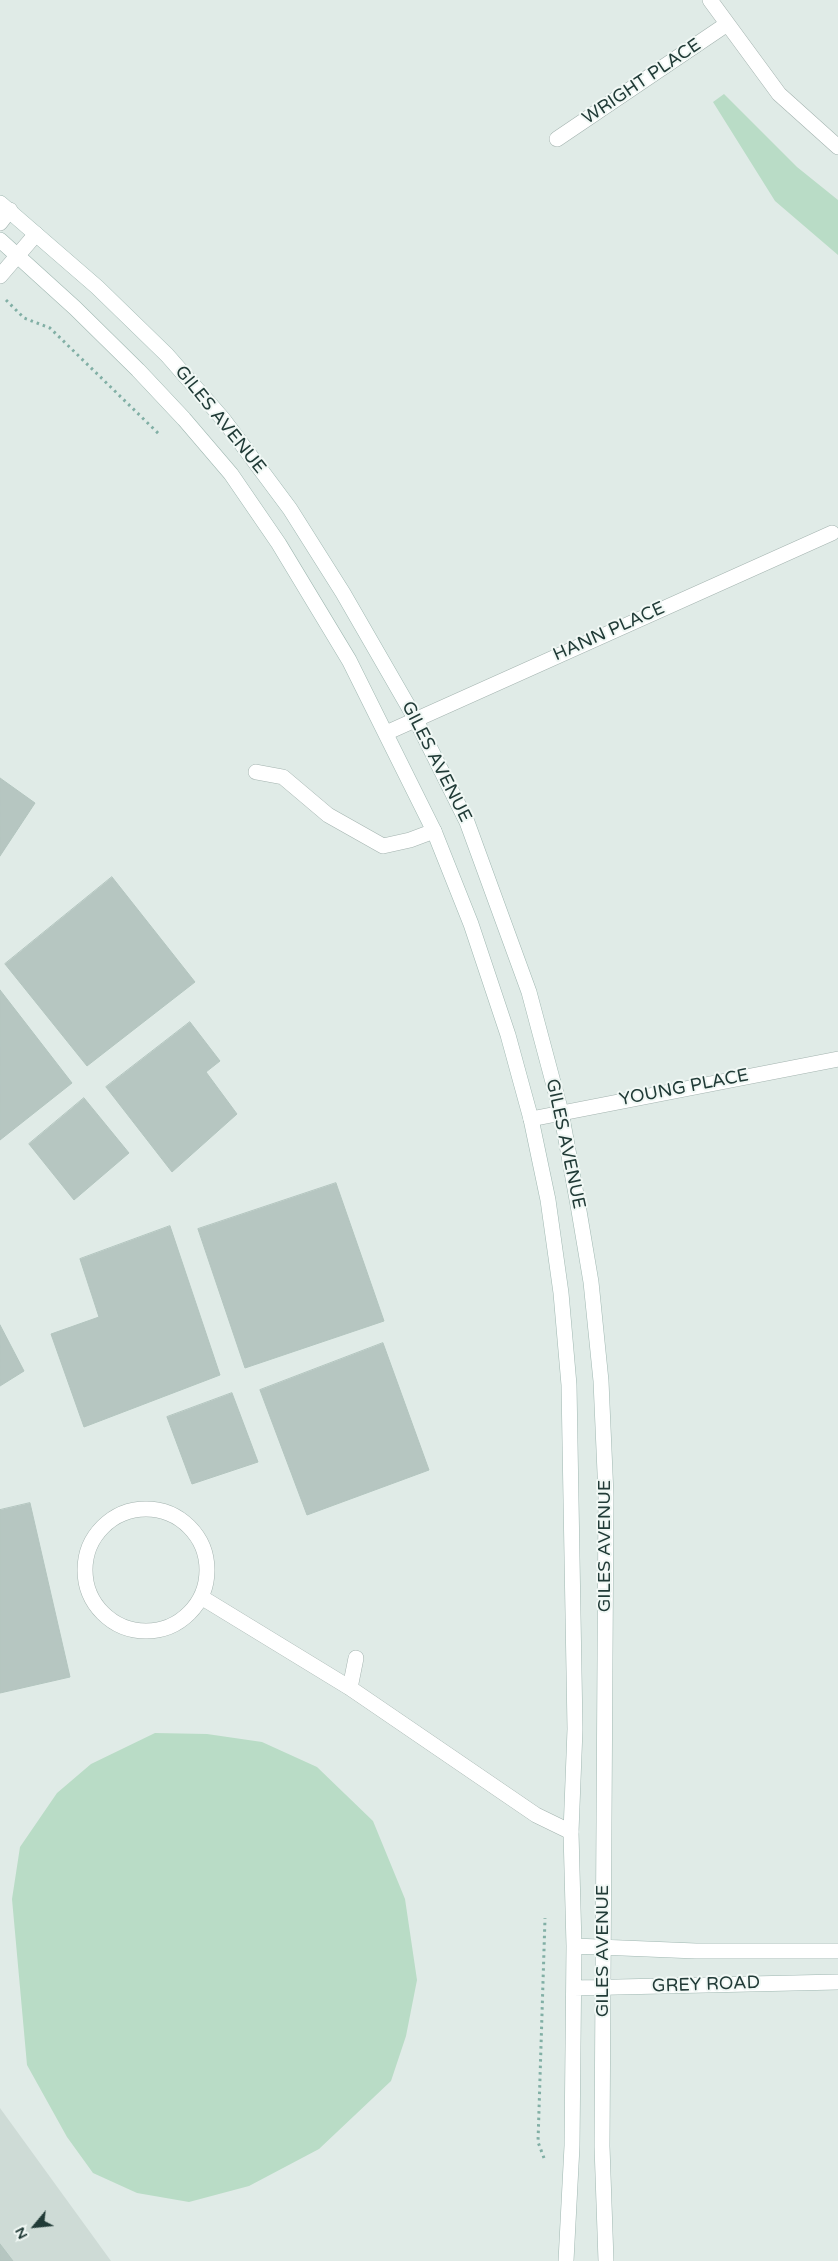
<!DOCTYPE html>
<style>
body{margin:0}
#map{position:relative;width:838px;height:2261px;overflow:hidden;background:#e0ebe7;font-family:"Varela Round",sans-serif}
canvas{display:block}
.north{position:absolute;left:10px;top:2201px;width:50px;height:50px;-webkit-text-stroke:4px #f1f8f5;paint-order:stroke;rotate:242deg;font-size:14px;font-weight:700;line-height:20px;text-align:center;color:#213b37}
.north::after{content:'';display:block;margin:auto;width:18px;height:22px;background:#213b37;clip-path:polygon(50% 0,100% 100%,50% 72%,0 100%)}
</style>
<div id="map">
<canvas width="838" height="2261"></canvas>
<div class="north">N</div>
</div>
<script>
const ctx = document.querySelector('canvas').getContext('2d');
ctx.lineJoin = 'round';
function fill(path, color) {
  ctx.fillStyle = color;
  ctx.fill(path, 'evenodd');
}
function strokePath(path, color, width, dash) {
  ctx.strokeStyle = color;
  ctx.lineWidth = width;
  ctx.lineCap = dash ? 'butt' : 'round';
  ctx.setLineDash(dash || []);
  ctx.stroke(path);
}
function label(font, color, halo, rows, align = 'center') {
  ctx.font = font + ' "Varela Round",sans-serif';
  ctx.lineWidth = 4;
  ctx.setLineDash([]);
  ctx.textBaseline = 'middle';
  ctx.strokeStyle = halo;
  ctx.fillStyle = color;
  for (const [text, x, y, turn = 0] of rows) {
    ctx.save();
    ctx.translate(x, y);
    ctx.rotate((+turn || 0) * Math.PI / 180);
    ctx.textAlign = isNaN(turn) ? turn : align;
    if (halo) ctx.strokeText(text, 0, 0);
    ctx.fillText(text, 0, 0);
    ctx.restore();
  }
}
const built = new Path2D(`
 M 0,2108 L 111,2261 L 0,2261 Z`);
const green = new Path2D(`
 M 724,94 L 797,167 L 838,200 L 838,255 L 775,201 L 713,102 Z
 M 155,1733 L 207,1734 L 262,1742 L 317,1767 L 373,1821 L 405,1899 L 417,1980 L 406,2036 L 391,2081 L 319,2149 L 249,2186 L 189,2202 L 137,2193 L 93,2173 L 67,2137 L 27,2065 L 12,1899 L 20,1847 L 57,1793 L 91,1764 Z`);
const building = new Path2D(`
 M 0,778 L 35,803 L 0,856 Z
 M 112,877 L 195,982 L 87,1066 L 5,964 Z
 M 0,990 L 72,1083 L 0,1140 Z
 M 190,1022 L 220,1061 L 206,1072 L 237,1114 L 172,1172 L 106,1087 Z
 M 84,1098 L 129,1153 L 74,1200 L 29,1144 Z
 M 336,1183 L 384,1321 L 245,1368 L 198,1229 Z
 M 170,1226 L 220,1375 L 84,1427 L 51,1334 L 99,1317 L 80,1259 Z
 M 0,1325 L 24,1371 L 0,1386 Z
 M 383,1343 L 429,1470 L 307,1515 L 260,1390 Z
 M 232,1393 L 258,1462 L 192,1484 L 167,1417 Z
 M 30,1503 L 70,1677 L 0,1693 L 0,1510 Z
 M 0,2244 L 13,2261 L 0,2261 Z`);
const path = new Path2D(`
 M 6,300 L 24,318 L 50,328 L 160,435
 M 544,2158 L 538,2142 L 545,1918`);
const lane = new Path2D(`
 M 256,772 L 283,777 L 328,815 L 383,846 L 410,840 L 434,831
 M85 1570a61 61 0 1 1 122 0a61 61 0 1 1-122 0Z
 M 201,1597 L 350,1688 L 536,1815 L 571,1832
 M 350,1688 L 356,1658`);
const street = new Path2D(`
 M 710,0 L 779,94 L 838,147
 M 557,139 L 727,24
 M 0,223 L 10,210
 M 0,276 L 36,234
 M 386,733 L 832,533
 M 531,1119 L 838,1059`);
const secondary = new Path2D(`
 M 0,203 L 97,287 L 167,355 L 223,419 L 290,509 L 343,593 L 415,718 L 467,822 L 529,992 L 561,1112 L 578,1205 L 591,1282 L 601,1381 L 606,1496 L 602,2146 L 606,2261
 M 0,240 L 75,308 L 138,370 L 184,419 L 231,474 L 279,544 L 349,660 L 434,831 L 471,924 L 508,1035 L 531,1119 L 548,1200 L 561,1293 L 569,1385 L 575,1729 L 571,1832 L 574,1946 L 572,2146 L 566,2261
 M 574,1946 L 696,1951 L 838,1951
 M 574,1988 L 838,1982`);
const streetNames = [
 ["WRIGHT PLACE",642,82,-34],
 ["GILES AVENUE",220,420,51],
 ["HANN PLACE",609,632,-24],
 ["GILES AVENUE",436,762,63],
 ["YOUNG PLACE",684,1088,-11],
 ["GILES AVENUE",565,1144,78],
 ["GILES AVENUE",605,1546,-90],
 ["GILES AVENUE",603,1951,-90],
 ["GREY ROAD",706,1985,-2]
];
fill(built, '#cedbd6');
fill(green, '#b9dcc6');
fill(building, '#b6c6c1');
strokePath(building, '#b3c5bf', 1);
strokePath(lane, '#a3b3af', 16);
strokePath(street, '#a3b3af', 16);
strokePath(secondary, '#9fb7b1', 16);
strokePath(path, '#81afa5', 3, [2.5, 4]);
strokePath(lane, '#fff', 15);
strokePath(street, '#fff', 15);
strokePath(secondary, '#fff', 15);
label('18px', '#213b37', '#f1f8f5', streetNames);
</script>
